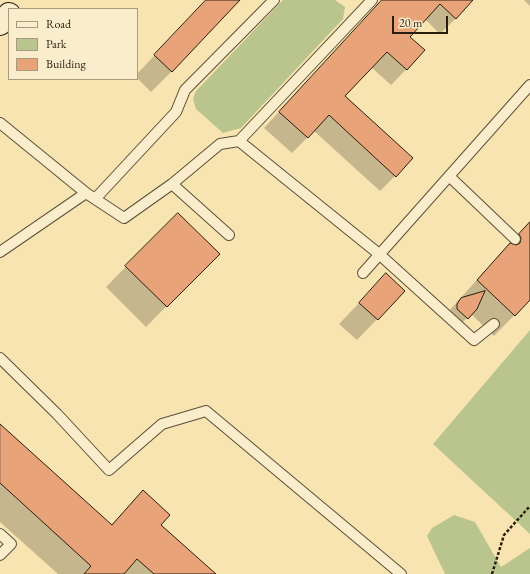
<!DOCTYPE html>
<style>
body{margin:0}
#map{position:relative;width:530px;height:574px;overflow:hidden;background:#f8e4b1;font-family:"EB Garamond",serif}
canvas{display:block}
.legend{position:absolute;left:8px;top:8px;width:130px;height:72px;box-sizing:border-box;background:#faedcc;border:1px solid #a69a80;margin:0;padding:5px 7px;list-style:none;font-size:12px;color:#281d0e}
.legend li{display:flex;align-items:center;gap:8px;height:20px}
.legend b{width:20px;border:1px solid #a69a80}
.scale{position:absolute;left:392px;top:16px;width:56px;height:18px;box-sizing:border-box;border:2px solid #281d0e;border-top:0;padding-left:5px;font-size:12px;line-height:14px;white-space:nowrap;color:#281d0e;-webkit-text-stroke:3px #faedcc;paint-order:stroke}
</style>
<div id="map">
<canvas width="530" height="574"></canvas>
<ul class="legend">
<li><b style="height:5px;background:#faedcc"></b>Road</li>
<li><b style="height:11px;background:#bac58e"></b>Park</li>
<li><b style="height:11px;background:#e8a379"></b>Building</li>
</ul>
<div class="scale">20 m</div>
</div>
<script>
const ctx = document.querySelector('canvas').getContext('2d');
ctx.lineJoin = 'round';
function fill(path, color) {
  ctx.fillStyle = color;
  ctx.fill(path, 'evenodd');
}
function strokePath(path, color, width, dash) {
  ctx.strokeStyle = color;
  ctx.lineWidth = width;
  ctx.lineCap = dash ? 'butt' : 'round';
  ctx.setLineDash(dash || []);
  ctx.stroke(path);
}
const green = new Path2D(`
 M 283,0 L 335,0 L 345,7 L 343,19 L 241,128 L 223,133 L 196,109 L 193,99 L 196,91 Z
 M 530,330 L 530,534 L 433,444 Z
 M 454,515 L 475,522 L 501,567 L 530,548 L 530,574 L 445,574 L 427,536 L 432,528 Z`);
const shadow = new Path2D(`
 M 207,0 L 225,0 L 172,71 L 151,92 L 137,78 L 137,74 Z
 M 383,0 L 470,0 L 456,18 L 440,34 L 425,19 L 409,37 L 424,51 L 391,85 L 371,67 L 344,96 L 395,176 L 380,191 L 314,131 L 292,153 L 264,128 Z
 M 524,0 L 530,0 L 530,6 Z
 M 178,214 L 218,254 L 146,327 L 106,287 Z
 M 524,230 L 530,236 L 530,299 L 494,336 L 471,314 L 455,330 L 446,322 L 447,313 L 503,251 Z
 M 386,275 L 404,291 L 357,340 L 339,324 Z
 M 0,425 L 111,525 L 143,492 L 160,525 L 214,574 L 58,574 L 0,522 Z`);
const building = new Path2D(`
 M 206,0 L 240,0 L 172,72 L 154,55 Z
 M 382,0 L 473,0 L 456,19 L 440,4 L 410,37 L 425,50 L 407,70 L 387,52 L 345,96 L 413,158 L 396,177 L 329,115 L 308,138 L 279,112 Z
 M 178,213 L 220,254 L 167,307 L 125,266 Z
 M 530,222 L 530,300 L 515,316 L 477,280 L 510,243 L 516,245 L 520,243 L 521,238 L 519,234 Z
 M 386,273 L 405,291 L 378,320 L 359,303 Z
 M 485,291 L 477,309 L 468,319 L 457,309 L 457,304 L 461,298 Z
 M 0,424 L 112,525 L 143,490 L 170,515 L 161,525 L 216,574 L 154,574 L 137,559 L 124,574 L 84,574 L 91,566 L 0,483 Z`);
const path = new Path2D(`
 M 492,574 L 504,535 L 530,506`);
const lane = new Path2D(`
 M 0,123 L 86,193 L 124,218 L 172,184 L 220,144 L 239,141 L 372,0
 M 239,141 L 379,254 L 474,340 L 494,324
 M 449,176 L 515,239
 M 172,184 L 229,235
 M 95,199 L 176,112 L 185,90 L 274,0
 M 0,252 L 86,193
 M 363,273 L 530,85
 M 0,358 L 57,414 L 109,470 L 162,424 L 206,411 L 401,574
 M 0,534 L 11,544 L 0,555`);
const secondary = new Path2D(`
 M 0,24 L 9,14`);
fill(green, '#bac58e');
fill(shadow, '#0003');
fill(building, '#e8a379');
strokePath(building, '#281d0e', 1);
strokePath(lane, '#5c4f37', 12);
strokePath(secondary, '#281d0e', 24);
strokePath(path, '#281d0e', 2.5, [3, 2]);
strokePath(lane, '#faedcc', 10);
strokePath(secondary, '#faedcc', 22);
</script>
